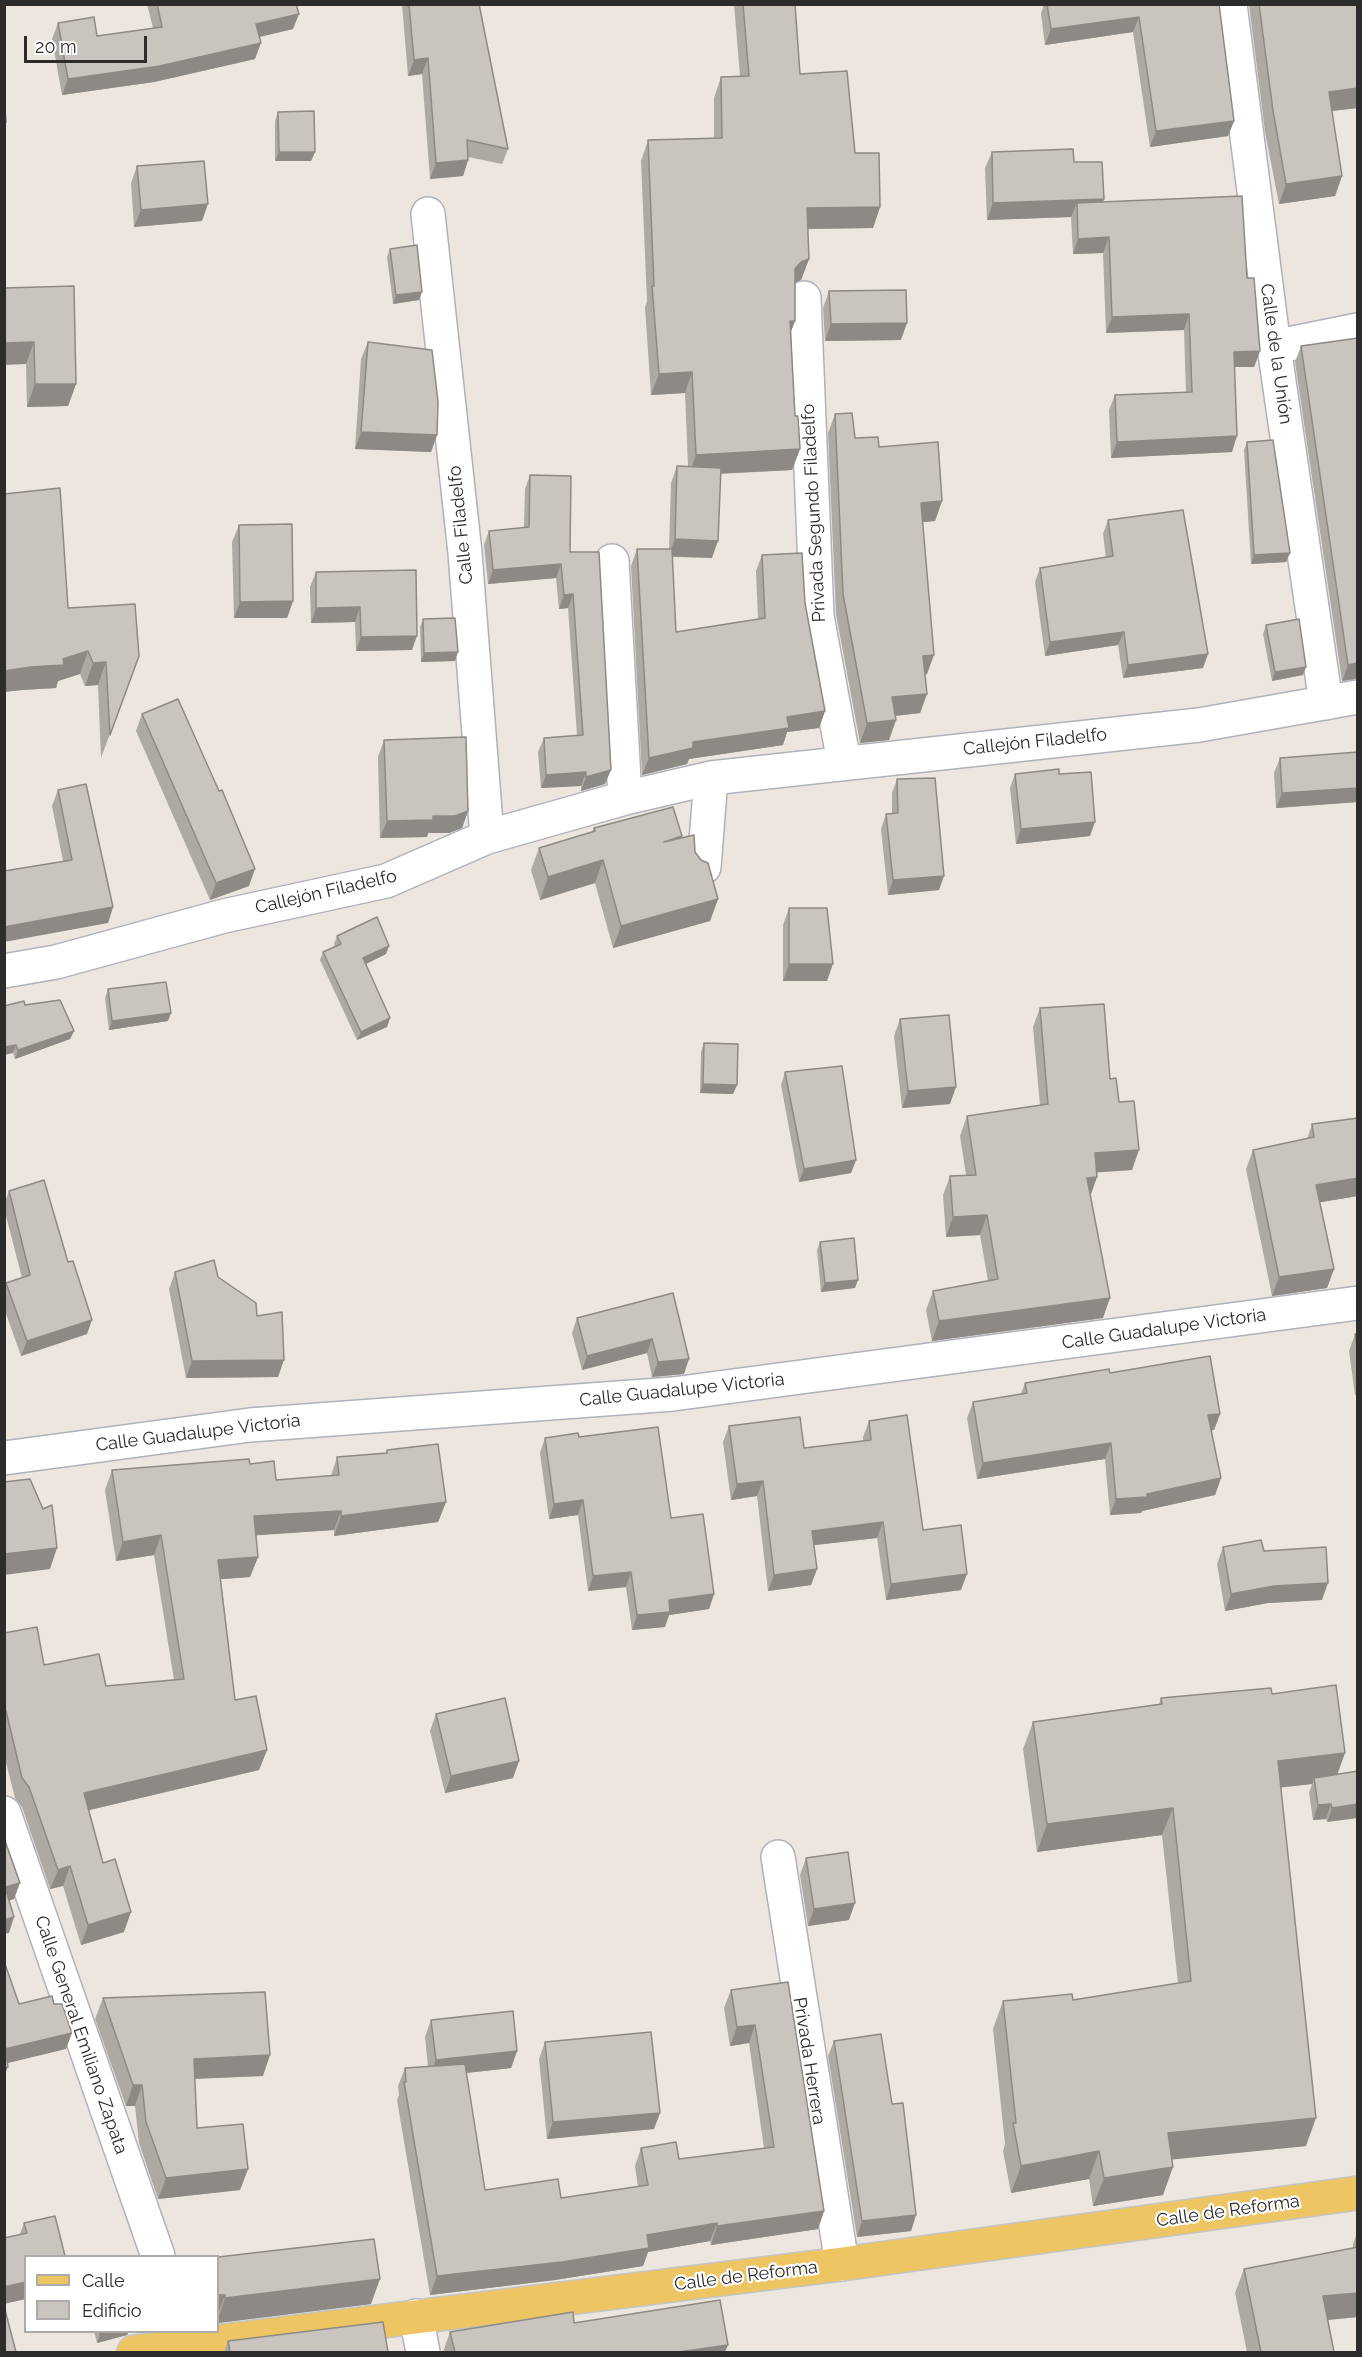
<!DOCTYPE html>
<meta charset="utf-8">
<style>
body{margin:0}
#map{position:relative;width:1362px;height:2357px;overflow:hidden;background:#ede6df;font-family:Raleway,sans-serif}
canvas{display:block}
.frame{position:absolute;inset:0;border:6px solid #2c2c2c;pointer-events:none}
.legend{position:absolute;left:24px;top:2255px;width:195px;height:78px;box-sizing:border-box;background:#fff;border:2px solid #ababab;margin:0;padding:8px 10px;list-style:none;font-size:18px;color:#2c2c2c}
.legend li{display:flex;align-items:center;gap:12px;height:30px}
.legend b{width:30px;border:2px solid #ababab}
.scale{position:absolute;left:24px;top:36px;width:123px;height:27px;box-sizing:border-box;border:3px solid #2c2c2c;border-top:0;padding-left:8px;font-size:18px;line-height:21px;white-space:nowrap;color:#2c2c2c;-webkit-text-stroke:4px #fff;paint-order:stroke}
</style>
<div id="map">
<canvas width="1362" height="2357"></canvas>
<div class="frame"></div>
<ul class="legend">
<li><b style="height:8px;background:#edc663"></b>Calle</li>
<li><b style="height:16px;background:#c9c4bd"></b>Edificio</li>
</ul>
<div class="scale">20 m</div>
</div>
<script>
const ctx = document.querySelector('canvas').getContext('2d');
ctx.lineJoin = 'round';
function strokePath(path, color, width, dash) {
  ctx.strokeStyle = color;
  ctx.lineWidth = width;
  ctx.lineCap = dash ? 'butt' : 'round';
  ctx.setLineDash(dash || []);
  ctx.stroke(path);
}
function fill(path, color) {
  ctx.fillStyle = color;
  ctx.fill(path, 'evenodd');
}
function label(font, color, halo, rows, align = 'center') {
  ctx.font = font + ' Raleway,sans-serif';
  ctx.lineWidth = 4.5;
  ctx.setLineDash([]);
  ctx.textBaseline = 'middle';
  ctx.strokeStyle = halo;
  ctx.fillStyle = color;
  for (const [text, x, y, turn = 0] of rows) {
    ctx.save();
    ctx.translate(x, y);
    ctx.rotate((+turn || 0) * Math.PI / 180);
    ctx.textAlign = isNaN(turn) ? turn : align;
    if (halo) ctx.strokeText(text, 0, 0);
    ctx.fillText(text, 0, 0);
    ctx.restore();
  }
}
const minor = new Path2D(`
 M 1230,4 L 1274,347 L 1326,703
 M 428,214 L 465,553 L 487,837
 M 804,298 L 817,616 L 844,762
 M 1274,347 L 1358,330
 M 612,561 L 625,798
 M 704,867 L 711,778
 M 4,971 L 56,962 L 224,916 L 386,881 L 487,837 L 625,798 L 711,778 L 1199,725 L 1358,697
 M 4,1458 L 250,1425 L 673,1394 L 1358,1303
 M 4,1813 L 158,2256
 M 778,1857 L 842,2264
 M 416,2316 L 423,2352`);
const major = new Path2D(`
 M 134,2352 L 842,2264 L 1358,2193`);
const wall = new Path2D(`
 M 147,4 L 296,4 L 293,29 L 260,37 L 255,59 L 154,82 L 62,95 L 52,39 L 58,23 L 97,36 L 153,28 Z
 M 402,4 L 479,4 L 508,149 L 502,164 L 468,157 L 468,160 L 463,176 L 430,179 L 422,74 L 408,76 Z
 M 734,4 L 795,4 L 800,74 L 855,153 L 880,207 L 873,228 L 807,229 L 809,259 L 801,280 L 795,282 L 795,321 L 791,331 L 795,416 L 800,449 L 792,470 L 720,474 L 712,558 L 672,557 L 676,632 L 758,619 L 756,571 L 762,555 L 805,603 L 825,711 L 819,728 L 787,732 L 783,745 L 689,759 L 687,764 L 642,775 L 631,566 L 637,549 L 669,549 L 671,483 L 677,466 L 688,467 L 685,393 L 651,395 L 645,307 L 647,301 L 641,161 L 648,140 L 714,138 L 714,98 L 721,77 L 740,76 Z
 M 1044,4 L 1219,4 L 1234,121 L 1228,136 L 1150,147 L 1133,32 L 1045,45 L 1041,14 Z
 M 1249,4 L 1358,4 L 1358,108 L 1332,111 L 1342,176 L 1335,196 L 1279,204 L 1265,132 Z
 M 278,112 L 315,152 L 311,161 L 275,161 L 275,121 Z
 M 992,152 L 1074,162 L 1104,199 L 1103,202 L 1247,278 L 1260,351 L 1254,367 L 1235,367 L 1232,452 L 1111,458 L 1109,410 L 1115,395 L 1186,392 L 1184,330 L 1106,333 L 1103,253 L 1073,254 L 1071,217 L 987,220 L 985,168 Z
 M 137,166 L 202,221 L 134,227 L 131,183 Z
 M 390,249 L 419,300 L 393,304 L 387,257 Z
 M 4,288 L 76,384 L 68,406 L 27,407 L 26,364 Z
 M 829,291 L 901,340 L 825,341 L 823,308 Z
 M 1358,338 L 1358,679 L 1355,679 L 1342,681 L 1295,362 L 1301,346 Z
 M 368,342 L 437,435 L 431,452 L 355,449 L 361,359 Z
 M 835,414 L 855,438 L 879,447 L 942,501 L 935,521 L 922,522 L 927,674 L 925,675 L 927,694 L 920,713 L 895,716 L 896,720 L 889,740 L 860,743 L 836,614 L 828,433 Z
 M 1247,442 L 1290,553 L 1286,562 L 1251,564 L 1244,450 Z
 M 530,475 L 570,552 L 605,784 L 581,791 L 581,786 L 541,788 L 538,752 L 544,738 L 577,735 L 568,608 L 559,609 L 556,578 L 488,584 L 484,545 L 489,531 L 524,528 L 525,489 Z
 M 4,494 L 68,608 L 139,656 L 101,758 L 98,685 L 85,686 L 80,674 L 58,681 L 56,688 L 22,690 L 4,692 Z
 M 1108,520 L 1203,668 L 1123,678 L 1118,645 L 1045,656 L 1035,582 L 1040,568 L 1106,558 L 1103,534 Z
 M 239,525 L 293,601 L 287,618 L 234,618 L 232,542 Z
 M 416,570 L 412,650 L 356,651 L 355,622 L 311,623 L 310,587 L 316,572 Z
 M 423,619 L 455,661 L 421,662 L 420,627 Z
 M 1266,625 L 1303,675 L 1272,681 L 1263,634 Z
 M 142,714 L 219,791 L 249,886 L 210,900 L 136,731 Z
 M 384,740 L 468,811 L 462,828 L 449,833 L 428,833 L 427,837 L 380,838 L 378,757 Z
 M 1358,752 L 1358,802 L 1276,808 L 1274,773 L 1280,758 Z
 M 1015,774 L 1059,774 L 1090,836 L 1016,844 L 1010,788 Z
 M 897,779 L 939,890 L 888,895 L 881,829 L 886,814 L 892,814 L 892,793 Z
 M 58,790 L 113,907 L 108,923 L 63,861 L 52,806 Z
 M 594,828 L 682,838 L 718,899 L 710,921 L 613,948 L 595,883 L 540,900 L 531,870 L 539,848 L 592,832 Z
 M 789,908 L 827,981 L 783,981 L 783,925 Z
 M 337,936 L 386,954 L 365,964 L 390,1018 L 387,1027 L 357,1040 L 320,960 L 323,952 L 335,946 L 334,944 Z
 M 108,989 L 168,1021 L 109,1030 L 105,998 Z
 M 25,1005 L 74,1031 L 70,1039 L 15,1059 L 13,1053 Z
 M 1040,1008 L 1110,1079 L 1119,1102 L 1132,1170 L 1096,1172 L 1097,1177 L 1090,1195 L 1103,1318 L 932,1341 L 926,1310 L 933,1291 L 988,1281 L 980,1235 L 946,1237 L 943,1195 L 950,1176 L 966,1175 L 960,1136 L 967,1116 L 1040,1106 L 1033,1027 Z
 M 900,1019 L 950,1104 L 902,1108 L 894,1036 Z
 M 704,1043 L 737,1085 L 733,1094 L 700,1093 L 701,1052 Z
 M 785,1072 L 856,1160 L 851,1173 L 799,1182 L 781,1085 Z
 M 1358,1118 L 1358,1196 L 1320,1202 L 1334,1269 L 1327,1288 L 1272,1296 L 1246,1169 L 1253,1150 L 1307,1139 L 1312,1124 Z
 M 9,1191 L 68,1262 L 87,1334 L 21,1356 L 4,1308 L 4,1288 L 6,1283 L 22,1278 L 4,1208 L 4,1205 Z
 M 820,1242 L 855,1288 L 821,1292 L 817,1250 Z
 M 175,1272 L 218,1277 L 257,1316 L 278,1377 L 186,1378 L 169,1289 Z
 M 673,1293 L 684,1374 L 652,1377 L 647,1353 L 582,1370 L 572,1333 L 577,1318 Z
 M 1355,1334 L 1358,1334 L 1358,1395 L 1355,1395 L 1349,1351 Z
 M 1110,1373 L 1220,1414 L 1214,1430 L 1211,1430 L 1221,1478 L 1215,1495 L 1142,1511 L 1141,1513 L 1110,1515 L 1105,1459 L 977,1479 L 967,1418 L 973,1402 L 1021,1394 L 1025,1383 Z
 M 869,1421 L 923,1530 L 961,1590 L 886,1600 L 877,1538 L 814,1545 L 817,1569 L 811,1585 L 768,1591 L 757,1496 L 731,1500 L 723,1442 L 729,1426 L 804,1448 L 863,1441 L 863,1437 Z
 M 579,1437 L 671,1518 L 714,1594 L 709,1609 L 669,1615 L 665,1627 L 632,1630 L 626,1587 L 588,1591 L 578,1515 L 549,1519 L 540,1453 L 545,1438 Z
 M 387,1450 L 446,1502 L 438,1522 L 334,1536 L 334,1530 L 256,1535 L 258,1557 L 250,1577 L 221,1579 L 235,1700 L 267,1750 L 259,1770 L 89,1810 L 103,1863 L 124,1932 L 81,1945 L 63,1886 L 50,1889 L 22,1807 L 15,1798 L 4,1754 L 4,1633 L 44,1665 L 106,1686 L 174,1680 L 154,1555 L 116,1561 L 105,1490 L 112,1470 L 250,1464 L 276,1480 L 331,1476 L 337,1457 L 386,1453 Z
 M 1223,1547 L 1264,1551 L 1322,1600 L 1268,1603 L 1225,1611 L 1217,1564 Z
 M 1272,1694 L 1337,1774 L 1358,1771 L 1327,1822 L 1326,1819 L 1313,1820 L 1309,1793 L 1312,1784 L 1281,1787 L 1306,2146 L 1172,2159 L 1163,2195 L 1093,2206 L 1089,2179 L 1011,2193 L 1003,2151 L 1005,2144 L 993,2029 L 1003,2001 L 1073,2000 L 1178,1983 L 1162,1835 L 1037,1852 L 1023,1749 L 1033,1722 L 1159,1704 L 1161,1698 Z
 M 436,1714 L 519,1761 L 513,1778 L 445,1793 L 430,1731 Z
 M 806,1858 L 849,1920 L 808,1926 L 800,1875 Z
 M 788,1982 L 824,2211 L 818,2229 L 711,2245 L 710,2241 L 648,2252 L 643,2266 L 555,2280 L 430,2295 L 397,2100 L 399,2095 L 398,2086 L 405,2068 L 428,2066 L 425,2037 L 431,2020 L 517,2051 L 511,2068 L 466,2073 L 485,2190 L 561,2198 L 638,2187 L 635,2166 L 641,2148 L 679,2159 L 764,2148 L 749,2043 L 730,2046 L 724,2008 L 731,1990 Z
 M 103,1998 L 263,2076 L 195,2079 L 197,2128 L 248,2169 L 240,2190 L 158,2199 L 139,2143 L 135,2106 L 126,2106 L 95,2019 Z
 M 834,2041 L 916,2215 L 911,2231 L 857,2237 L 828,2056 Z
 M 545,2042 L 654,2129 L 547,2139 L 539,2059 Z
 M 55,2216 L 4,2304 L 20,2234 L 24,2223 Z
 M 1358,2230 L 1358,2317 L 1328,2320 L 1334,2352 L 1247,2352 L 1235,2293 L 1244,2269 L 1353,2248 L 1353,2244 Z
 M 218,2257 L 371,2304 L 218,2323 Z
 M 574,2323 L 725,2352 L 443,2352 L 450,2332 Z
 M 94,2331 L 129,2331 L 127,2335 L 97,2343 Z
 M 228,2341 L 388,2352 L 224,2352 Z`);
const shadedWall = new Path2D(`
 M 299,14 L 293,29 L 250,39 L 256,24 Z
 M 1139,17 L 1133,32 L 1045,45 L 1051,29 Z
 M 261,43 L 255,59 L 154,82 L 62,95 L 68,79 Z
 M 428,58 L 422,74 L 408,76 L 414,60 Z
 M 1358,88 L 1358,108 L 1322,112 L 1329,92 Z
 M 1234,121 L 1228,136 L 1150,147 L 1156,131 Z
 M 279,152 L 315,152 L 311,161 L 275,161 Z
 M 468,160 L 463,176 L 430,179 L 436,163 Z
 M 1342,176 L 1335,196 L 1279,204 L 1286,184 Z
 M 1104,199 L 1098,216 L 1077,203 L 1071,217 L 987,220 L 993,203 Z
 M 208,204 L 202,221 L 134,227 L 141,210 Z
 M 880,207 L 873,228 L 799,229 L 807,208 Z
 M 1109,237 L 1103,253 L 1073,254 L 1078,239 Z
 M 809,259 L 801,280 L 794,283 L 795,269 L 801,262 Z
 M 422,292 L 419,300 L 393,304 L 396,295 Z
 M 1189,314 L 1184,330 L 1106,333 L 1112,317 Z
 M 790,321 L 795,321 L 787,342 Z
 M 907,323 L 901,340 L 825,341 L 831,324 Z
 M 34,342 L 26,364 L 4,365 L 4,343 Z
 M 1260,351 L 1254,367 L 1229,367 L 1234,352 Z
 M 692,372 L 685,393 L 651,395 L 659,374 Z
 M 35,384 L 76,384 L 68,406 L 27,407 Z
 M 361,432 L 437,435 L 431,452 L 355,449 Z
 M 1237,436 L 1232,452 L 1111,458 L 1117,442 Z
 M 800,449 L 792,470 L 689,475 L 696,455 Z
 M 942,501 L 935,521 L 913,523 L 921,503 Z
 M 675,539 L 718,541 L 712,558 L 668,556 Z
 M 1290,553 L 1286,562 L 1251,564 L 1254,555 Z
 M 561,564 L 556,578 L 488,584 L 493,570 Z
 M 573,594 L 568,608 L 559,609 L 564,595 Z
 M 293,601 L 287,618 L 234,618 L 240,602 Z
 M 360,607 L 355,622 L 311,623 L 316,608 Z
 M 1124,632 L 1118,645 L 1045,656 L 1050,642 Z
 M 417,636 L 412,650 L 356,651 L 361,637 Z
 M 88,651 L 80,674 L 58,681 L 56,688 L 22,690 L 4,692 L 4,671 L 63,659 Z
 M 458,652 L 455,661 L 421,662 L 424,653 Z
 M 1208,654 L 1203,668 L 1123,678 L 1128,665 Z
 M 934,655 L 927,674 L 916,675 L 923,656 Z
 M 106,662 L 98,685 L 85,686 L 93,663 Z
 M 1358,663 L 1358,673 L 1355,679 L 1342,681 L 1348,665 Z
 M 1306,667 L 1303,675 L 1272,681 L 1275,672 Z
 M 927,694 L 920,713 L 885,717 L 892,697 Z
 M 825,711 L 819,728 L 787,732 L 783,745 L 689,759 L 687,764 L 642,775 L 649,758 L 693,742 L 787,717 Z
 M 896,720 L 889,740 L 860,743 L 867,723 Z
 M 611,770 L 605,784 L 581,791 L 586,777 Z
 M 586,772 L 581,786 L 541,788 L 546,775 Z
 M 1358,788 L 1358,802 L 1276,808 L 1282,793 Z
 M 468,811 L 462,828 L 449,833 L 428,833 L 427,837 L 380,838 L 387,821 L 433,816 Z
 M 1095,822 L 1090,836 L 1016,844 L 1021,829 Z
 M 603,860 L 595,883 L 540,900 L 548,877 Z
 M 255,869 L 249,886 L 210,900 L 216,883 Z
 M 944,876 L 939,890 L 888,895 L 893,880 Z
 M 718,899 L 710,921 L 613,948 L 621,926 Z
 M 113,907 L 108,923 L 4,942 L 4,927 Z
 M 389,946 L 386,954 L 360,967 L 363,958 Z
 M 789,964 L 833,964 L 827,981 L 783,981 Z
 M 171,1013 L 168,1021 L 109,1030 L 112,1021 Z
 M 390,1018 L 387,1027 L 357,1040 L 361,1032 Z
 M 74,1031 L 70,1039 L 15,1059 L 18,1050 Z
 M 16,1045 L 13,1053 L 4,1055 L 4,1047 Z
 M 703,1084 L 737,1085 L 733,1094 L 700,1093 Z
 M 956,1087 L 950,1104 L 902,1108 L 908,1091 Z
 M 1139,1150 L 1132,1170 L 1088,1173 L 1095,1153 Z
 M 856,1160 L 851,1173 L 799,1182 L 804,1169 Z
 M 1097,1177 L 1090,1197 L 1087,1178 Z
 M 1358,1178 L 1358,1196 L 1310,1204 L 1316,1185 Z
 M 987,1215 L 980,1235 L 946,1237 L 953,1217 Z
 M 1334,1269 L 1327,1288 L 1272,1296 L 1279,1277 Z
 M 858,1280 L 855,1288 L 821,1292 L 825,1283 Z
 M 1110,1298 L 1103,1318 L 932,1341 L 939,1321 Z
 M 92,1320 L 87,1334 L 21,1356 L 27,1341 Z
 M 652,1339 L 647,1353 L 582,1370 L 587,1356 Z
 M 689,1359 L 684,1374 L 652,1377 L 658,1362 Z
 M 284,1360 L 278,1377 L 186,1378 L 192,1361 Z
 M 1220,1414 L 1214,1430 L 1202,1432 L 1208,1415 Z
 M 1111,1443 L 1105,1459 L 977,1479 L 983,1463 Z
 M 1221,1478 L 1215,1495 L 1142,1511 L 1141,1513 L 1110,1515 L 1116,1499 L 1147,1494 Z
 M 763,1481 L 757,1496 L 731,1500 L 737,1484 Z
 M 583,1500 L 578,1515 L 549,1519 L 554,1504 Z
 M 446,1502 L 438,1522 L 334,1536 L 341,1516 Z
 M 341,1511 L 334,1530 L 247,1536 L 254,1516 Z
 M 883,1522 L 877,1538 L 806,1546 L 812,1531 Z
 M 161,1535 L 154,1555 L 116,1561 L 123,1542 Z
 M 57,1548 L 50,1569 L 4,1575 L 4,1554 Z
 M 258,1557 L 250,1577 L 211,1580 L 218,1560 Z
 M 817,1569 L 811,1585 L 768,1591 L 774,1575 Z
 M 631,1572 L 626,1587 L 588,1591 L 593,1576 Z
 M 967,1574 L 961,1590 L 886,1600 L 891,1584 Z
 M 1328,1583 L 1322,1600 L 1268,1603 L 1225,1611 L 1231,1594 L 1274,1586 Z
 M 714,1594 L 709,1609 L 669,1615 L 665,1627 L 632,1630 L 637,1615 L 669,1600 Z
 M 267,1750 L 259,1770 L 77,1813 L 84,1793 Z
 M 1345,1753 L 1335,1781 L 1314,1778 L 1312,1784 L 1268,1789 L 1278,1761 Z
 M 519,1761 L 513,1778 L 445,1793 L 451,1776 Z
 M 1331,1804 L 1326,1819 L 1313,1820 L 1318,1805 Z
 M 1358,1804 L 1358,1818 L 1327,1822 L 1332,1808 Z
 M 1173,1808 L 1162,1835 L 1037,1852 L 1047,1824 Z
 M 70,1866 L 63,1886 L 50,1889 L 58,1870 Z
 M 20,1883 L 14,1899 L 4,1902 L 5,1887 Z
 M 855,1903 L 849,1920 L 808,1926 L 814,1909 Z
 M 131,1912 L 124,1932 L 81,1945 L 88,1925 Z
 M 14,1917 L 9,1933 L 4,1934 L 4,1920 Z
 M 755,2025 L 749,2043 L 730,2046 L 737,2027 Z
 M 72,2033 L 66,2049 L 4,2064 L 5,2049 Z
 M 517,2051 L 511,2068 L 429,2077 L 436,2060 Z
 M 270,2055 L 263,2076 L 187,2079 L 194,2059 Z
 M 8,2067 L 4,2076 L 4,2068 Z
 M 133,2085 L 142,2085 L 135,2106 L 126,2106 Z
 M 660,2113 L 654,2129 L 547,2139 L 553,2122 Z
 M 1316,2118 L 1306,2146 L 1158,2161 L 1168,2133 Z
 M 1099,2151 L 1089,2179 L 1011,2193 L 1021,2166 Z
 M 1173,2167 L 1163,2195 L 1093,2206 L 1104,2178 Z
 M 248,2169 L 240,2190 L 158,2199 L 166,2178 Z
 M 824,2211 L 818,2229 L 711,2245 L 717,2226 Z
 M 916,2215 L 911,2231 L 857,2237 L 862,2221 Z
 M 717,2223 L 710,2241 L 648,2252 L 643,2266 L 555,2280 L 430,2295 L 437,2276 L 647,2235 Z
 M 380,2279 L 371,2304 L 218,2323 L 218,2319 L 225,2298 Z
 M 26,2282 L 26,2299 L 4,2304 L 4,2287 Z
 M 1358,2293 L 1358,2317 L 1314,2321 L 1323,2296 Z
 M 218,2295 L 225,2295 L 218,2314 Z
 M 111,2331 L 129,2331 L 127,2335 L 97,2343 L 100,2334 Z
 M 728,2345 L 725,2352 L 678,2352 Z`);
const building = new Path2D(`
 M 157,4 L 296,4 L 299,14 L 256,24 L 261,43 L 160,66 L 68,79 L 58,23 L 94,17 L 97,36 L 162,27 Z
 M 409,4 L 479,4 L 508,149 L 467,140 L 468,160 L 436,163 L 428,58 L 414,60 Z
 M 743,4 L 795,4 L 800,74 L 847,71 L 855,153 L 879,153 L 880,207 L 807,208 L 809,259 L 801,262 L 795,269 L 795,321 L 790,321 L 795,416 L 798,416 L 800,449 L 696,455 L 692,372 L 659,374 L 652,286 L 654,286 L 648,140 L 722,138 L 721,77 L 749,76 Z
 M 1047,4 L 1219,4 L 1234,121 L 1156,131 L 1139,17 L 1051,29 Z
 M 1259,4 L 1358,4 L 1358,88 L 1329,92 L 1342,176 L 1286,184 L 1273,111 Z
 M 4,97 L 6,122 L 4,122 Z
 M 314,111 L 315,152 L 279,152 L 278,112 Z
 M 1073,149 L 1074,162 L 1102,162 L 1104,199 L 993,203 L 992,152 Z
 M 204,161 L 208,204 L 141,210 L 137,166 Z
 M 1242,196 L 1247,278 L 1254,278 L 1260,351 L 1234,352 L 1237,436 L 1117,442 L 1115,395 L 1192,392 L 1189,314 L 1112,317 L 1109,237 L 1078,239 L 1077,203 Z
 M 417,245 L 422,292 L 396,295 L 390,249 Z
 M 74,286 L 76,384 L 35,384 L 34,342 L 4,343 L 4,288 Z
 M 906,290 L 907,323 L 831,324 L 829,291 Z
 M 1358,338 L 1358,663 L 1348,665 L 1301,346 Z
 M 368,342 L 432,350 L 438,402 L 437,435 L 361,432 Z
 M 852,413 L 855,438 L 878,437 L 879,447 L 938,442 L 942,501 L 921,503 L 934,655 L 923,656 L 927,694 L 892,697 L 896,720 L 867,723 L 843,594 L 835,414 Z
 M 1273,440 L 1290,553 L 1254,555 L 1247,442 Z
 M 677,466 L 721,468 L 718,541 L 675,539 Z
 M 530,475 L 571,476 L 570,552 L 599,552 L 611,770 L 586,777 L 586,772 L 546,775 L 544,738 L 583,735 L 573,594 L 564,595 L 561,564 L 493,570 L 489,531 L 529,527 Z
 M 60,488 L 68,608 L 135,604 L 139,656 L 110,735 L 106,662 L 93,663 L 88,651 L 63,659 L 64,665 L 31,667 L 4,671 L 4,494 Z
 M 1183,510 L 1208,654 L 1128,665 L 1124,632 L 1050,642 L 1040,568 L 1113,556 L 1108,520 Z
 M 292,524 L 293,601 L 240,602 L 239,525 Z
 M 637,549 L 672,549 L 676,632 L 765,618 L 762,555 L 802,553 L 805,603 L 825,711 L 787,717 L 789,728 L 693,742 L 693,748 L 649,758 Z
 M 416,570 L 417,636 L 361,637 L 360,607 L 316,608 L 316,572 Z
 M 455,618 L 458,652 L 424,653 L 423,619 Z
 M 1299,619 L 1306,667 L 1275,672 L 1266,625 Z
 M 178,699 L 219,791 L 222,790 L 255,869 L 216,883 L 142,714 Z
 M 466,737 L 468,811 L 455,816 L 433,816 L 433,820 L 387,821 L 384,740 Z
 M 1358,752 L 1358,788 L 1282,793 L 1280,758 Z
 M 1059,769 L 1059,774 L 1091,772 L 1095,822 L 1021,829 L 1015,774 Z
 M 935,778 L 944,876 L 893,880 L 886,814 L 898,813 L 897,779 Z
 M 86,784 L 113,907 L 4,927 L 4,871 L 72,860 L 58,790 Z
 M 673,807 L 682,836 L 664,842 L 694,835 L 695,852 L 701,860 L 708,863 L 718,899 L 621,926 L 603,860 L 548,877 L 539,848 L 595,831 L 594,828 Z
 M 789,908 L 827,908 L 833,964 L 789,964 Z
 M 377,917 L 389,946 L 363,958 L 390,1018 L 361,1032 L 323,952 L 341,944 L 337,936 Z
 M 166,982 L 171,1013 L 112,1021 L 108,989 Z
 M 60,1000 L 74,1031 L 18,1050 L 16,1045 L 4,1047 L 4,1006 L 24,1001 L 25,1005 Z
 M 1104,1004 L 1110,1079 L 1116,1078 L 1119,1102 L 1134,1101 L 1139,1150 L 1095,1153 L 1097,1177 L 1087,1178 L 1110,1298 L 939,1321 L 933,1291 L 998,1279 L 987,1215 L 953,1217 L 950,1176 L 976,1175 L 967,1116 L 1048,1104 L 1040,1008 Z
 M 949,1015 L 956,1087 L 908,1091 L 900,1019 Z
 M 704,1043 L 738,1044 L 737,1085 L 703,1084 Z
 M 842,1066 L 856,1160 L 804,1169 L 785,1072 Z
 M 1358,1118 L 1358,1178 L 1316,1185 L 1334,1269 L 1279,1277 L 1253,1150 L 1314,1137 L 1312,1124 Z
 M 44,1180 L 68,1262 L 73,1261 L 92,1320 L 27,1341 L 6,1283 L 30,1275 L 9,1191 Z
 M 854,1238 L 858,1280 L 825,1283 L 820,1242 Z
 M 214,1260 L 218,1277 L 256,1303 L 257,1316 L 282,1312 L 284,1360 L 192,1361 L 175,1272 Z
 M 673,1293 L 689,1359 L 658,1362 L 652,1339 L 587,1356 L 577,1318 Z
 M 1355,1334 L 1358,1334 L 1358,1354 Z
 M 1210,1356 L 1220,1414 L 1208,1415 L 1221,1478 L 1147,1494 L 1147,1497 L 1116,1499 L 1111,1443 L 983,1463 L 973,1402 L 1027,1393 L 1025,1383 L 1109,1369 L 1110,1373 Z
 M 907,1415 L 923,1530 L 961,1525 L 967,1574 L 891,1584 L 883,1522 L 812,1531 L 817,1569 L 774,1575 L 763,1481 L 737,1484 L 729,1426 L 800,1417 L 804,1448 L 871,1440 L 869,1421 Z
 M 658,1427 L 671,1518 L 703,1514 L 714,1594 L 669,1600 L 670,1612 L 637,1615 L 631,1572 L 593,1576 L 583,1500 L 554,1504 L 545,1438 L 578,1433 L 579,1437 Z
 M 438,1444 L 446,1502 L 341,1516 L 341,1511 L 254,1516 L 258,1557 L 218,1560 L 235,1700 L 256,1696 L 267,1750 L 84,1793 L 103,1863 L 115,1859 L 131,1912 L 88,1925 L 70,1866 L 58,1870 L 29,1787 L 22,1778 L 6,1711 L 4,1711 L 4,1633 L 37,1627 L 44,1665 L 99,1654 L 106,1686 L 184,1679 L 161,1535 L 123,1542 L 112,1470 L 249,1459 L 250,1464 L 274,1461 L 276,1480 L 339,1475 L 337,1457 L 387,1453 L 387,1450 Z
 M 30,1479 L 43,1509 L 52,1505 L 57,1548 L 4,1554 L 4,1482 Z
 M 1261,1540 L 1264,1551 L 1326,1547 L 1328,1583 L 1274,1586 L 1231,1594 L 1223,1547 Z
 M 1336,1685 L 1345,1753 L 1278,1761 L 1316,2118 L 1168,2133 L 1173,2167 L 1104,2178 L 1099,2151 L 1021,2166 L 1013,2123 L 1016,2123 L 1003,2001 L 1072,1994 L 1073,2000 L 1191,1981 L 1173,1808 L 1047,1824 L 1033,1722 L 1162,1704 L 1161,1698 L 1271,1688 L 1272,1694 Z
 M 505,1698 L 519,1761 L 451,1776 L 436,1714 Z
 M 1358,1771 L 1358,1804 L 1332,1808 L 1331,1804 L 1318,1805 L 1314,1778 Z
 M 4,1838 L 20,1883 L 5,1887 L 14,1917 L 4,1920 Z
 M 848,1852 L 855,1903 L 814,1909 L 806,1858 Z
 M 4,1961 L 19,2004 L 52,1996 L 54,2004 L 62,2004 L 72,2033 L 5,2049 L 8,2067 L 4,2068 Z
 M 788,1982 L 824,2211 L 717,2226 L 717,2223 L 647,2235 L 649,2248 L 562,2262 L 437,2276 L 404,2082 L 406,2082 L 405,2068 L 465,2064 L 485,2190 L 558,2179 L 561,2198 L 648,2185 L 641,2148 L 676,2142 L 679,2159 L 774,2147 L 755,2025 L 737,2027 L 731,1990 Z
 M 265,1992 L 270,2055 L 194,2059 L 197,2128 L 243,2124 L 248,2169 L 166,2178 L 146,2122 L 142,2085 L 133,2085 L 103,1998 Z
 M 513,2011 L 517,2051 L 436,2060 L 431,2020 Z
 M 651,2032 L 660,2113 L 553,2122 L 545,2042 Z
 M 881,2034 L 892,2104 L 903,2103 L 916,2215 L 862,2221 L 834,2041 Z
 M 55,2216 L 65,2256 L 26,2256 L 26,2282 L 4,2287 L 4,2238 L 27,2233 L 24,2223 Z
 M 374,2239 L 380,2279 L 225,2298 L 225,2295 L 218,2295 L 218,2257 Z
 M 1358,2247 L 1358,2293 L 1323,2296 L 1334,2352 L 1261,2352 L 1244,2269 Z
 M 720,2300 L 728,2345 L 678,2352 L 455,2352 L 450,2332 L 573,2312 L 574,2323 Z
 M 4,2306 L 16,2352 L 4,2352 Z
 M 383,2322 L 388,2352 L 230,2352 L 228,2341 Z
 M 99,2331 L 111,2331 L 100,2334 Z`);
const streetNames = [
 ["Calle de la Unión",1276,354,82],
 ["Privada Segundo Filadelfo",814,513,-93],
 ["Calle Filadelfo",461,525,-96],
 ["Callejón Filadelfo",1035,742,-6],
 ["Callejón Filadelfo",326,892,-13],
 ["Calle Guadalupe Victoria",1164,1329,-8],
 ["Calle Guadalupe Victoria",682,1390,-6],
 ["Calle Guadalupe Victoria",198,1433,-7],
 ["Calle General Emiliano Zapata",81,2035,71],
 ["Privada Herrera",809,2061,81],
 ["Calle de Reforma",1228,2211,-8],
 ["Calle de Reforma",746,2276,-7]
];
strokePath(minor, '#afb2bc', 36);
strokePath(major, '#c4c4c4', 36);
strokePath(minor, '#fff', 33);
strokePath(major, '#edc663', 33);
fill(wall, '#ada9a3');
fill(shadedWall, '#8d8984');
fill(building, '#c9c4bd');
strokePath(building, '#8d8984', 1.5);
label('18px', '#2c2c2c', '#fff', streetNames);
</script>
